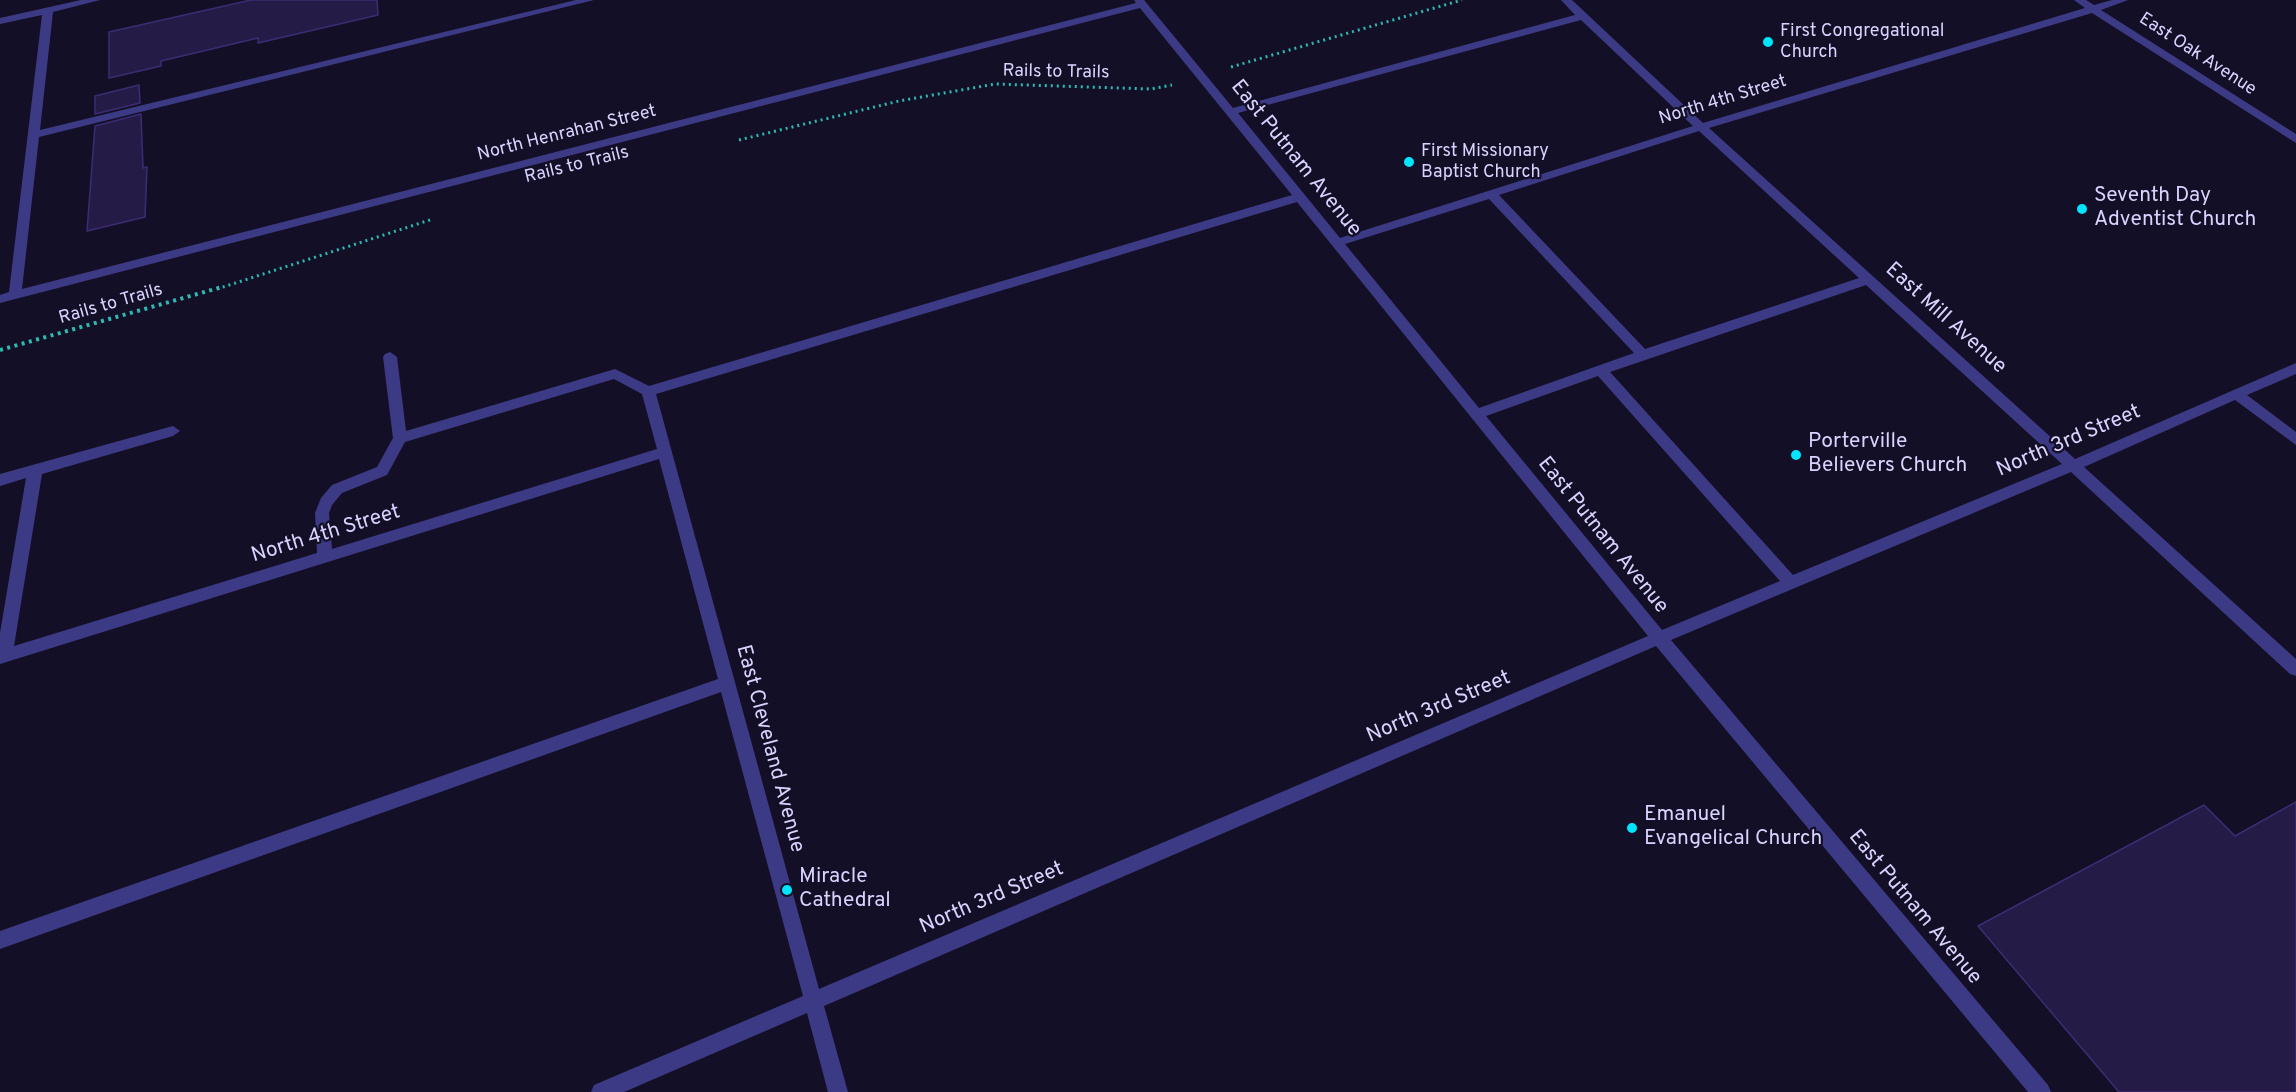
<!DOCTYPE html>
<style>
body{margin:0}
canvas{display:block;background:#130f26}
</style>
<canvas width="2296" height="1092"></canvas>
<script>
const ctx = document.querySelector('canvas').getContext('2d');
ctx.lineJoin = 'round';
function fill(path, color) {
  ctx.fillStyle = color;
  ctx.fill(path, 'evenodd');
}
function strokePath(path, color, width, dash) {
  ctx.strokeStyle = color;
  ctx.lineWidth = width;
  ctx.lineCap = dash ? 'butt' : 'round';
  ctx.setLineDash(dash || []);
  ctx.stroke(path);
}
function label(font, color, halo, rows, align = 'center') {
  ctx.font = font + ' Overpass,sans-serif';
  ctx.lineWidth = 4.5;
  ctx.setLineDash([]);
  ctx.textBaseline = 'middle';
  ctx.strokeStyle = halo;
  ctx.fillStyle = color;
  for (const [text, x, y, turn = 0] of rows) {
    ctx.save();
    ctx.translate(x, y);
    ctx.rotate((+turn || 0) * Math.PI / 180);
    ctx.textAlign = isNaN(turn) ? turn : align;
    if (halo) ctx.strokeText(text, 0, 0);
    ctx.fillText(text, 0, 0);
    ctx.restore();
  }
}
const building = new Path2D(`
 M 251,0 L 377,0 L 378,15 L 258,43 L 258,38 L 161,61 L 161,66 L 109,78 L 109,32 Z
 M 139,85 L 140,103 L 95,114 L 95,96 Z
 M 141,114 L 143,168 L 147,167 L 145,217 L 87,231 L 95,126 Z
 M 2296,802 L 2296,1092 L 2119,1092 L 1978,926 L 2204,805 L 2235,836 Z`);
const pathFar1 = new Path2D(`
 M 1231,67 L 1462,0
 M 739,140 L 899,101 L 995,84 L 1151,89 L 1172,85
 M 217,289 L 433,219`);
const path = new Path2D(`
 M 0,350 L 222,287`);
const minor = new Path2D(`
 M 81,0 L 100,0 L 53,12 L 40,130 L 576,0 L 594,0 L 39,137 L 22,289 L 1136,3 L 1134,0 L 1144,0 L 1233,108 L 1575,15 L 1561,0 L 1572,0 L 1703,123 L 2085,8 L 2074,0 L 2086,0 L 2094,5 L 2112,0 L 2128,0 L 2101,10 L 2296,134 L 2296,143 L 2092,13 L 1709,128 L 2075,459 L 2296,363 L 2296,374 L 2247,395 L 2296,432 L 2296,445 L 2235,400 L 2084,467 L 2296,659 L 2296,676 L 2290,674 L 2071,472 L 1671,640 L 2048,1085 L 2051,1092 L 2028,1092 L 1656,646 L 824,1006 L 848,1092 L 828,1092 L 807,1013 L 624,1092 L 591,1092 L 594,1085 L 803,996 L 721,692 L 0,949 L 0,931 L 718,679 L 659,459 L 0,664 L 0,633 L 26,478 L 0,486 L 0,474 L 173,426 L 180,431 L 173,436 L 42,474 L 14,646 L 317,553 L 315,513 L 321,498 L 332,485 L 377,467 L 393,438 L 383,357 L 385,354 L 390,352 L 397,357 L 406,431 L 615,369 L 649,386 L 1292,195 L 1140,8 L 0,303 L 0,295 L 9,292 L 42,15 L 0,24 L 0,18 ZM 1581,20 L 1693,126 L 1340,238 L 1238,113 ZM 1699,131 L 1859,278 L 1645,349 L 1499,195 ZM 1489,199 L 1634,353 L 1479,408 L 1345,244 ZM 1297,202 L 1648,636 L 819,989 L 656,394 ZM 1866,285 L 2062,464 L 1793,575 L 1610,372 ZM 1598,376 L 1780,581 L 1662,630 L 1486,416 ZM 614,379 L 642,394 L 657,449 L 332,549 L 329,513 L 332,505 L 342,493 L 387,475 L 405,442 Z`);
const markers = [
 [1768,42,6,"#00e5ff"],
 [1409,162,6,"#00e5ff"],
 [2082,209,6,"#00e5ff"],
 [1796,455,6,"#00e5ff"],
 [1632,828,6,"#00e5ff"],
 [787,890,6,"#00e5ff"]
];
const farPoinames = [
 ["First Congregational",1780,32],
 ["Church",1780,53],
 ["First Missionary",1421,152],
 ["Baptist Church",1421,173]
];
const farStreetnames = [
 ["East Oak Avenue",2197,55,33],
 ["Rails to Trails",1056,73,1],
 ["North 4th Street",1723,101,-17],
 ["North Henrahan Street",567,134,-14],
 ["Rails to Trails",577,166,-14],
 ["Rails to Trails",111,305,-16]
];
const streetNames = [
 ["East Putnam Avenue",1295,159,51],
 ["East Mill Avenue",1945,319,42],
 ["North 3rd Street",2069,442,-23],
 ["North 4th Street",326,535,-17],
 ["East Putnam Avenue",1602,536,51],
 ["North 3rd Street",1439,708,-23],
 ["East Cleveland Avenue",769,749,75],
 ["North 3rd Street",992,899,-23],
 ["East Putnam Avenue",1914,908,50]
];
const poiNames = [
 ["Seventh Day",2094,197],
 ["Adventist Church",2094,221],
 ["Porterville",1808,443],
 ["Believers Church",1808,467],
 ["Emanuel",1644,816],
 ["Evangelical Church",1644,840],
 ["Miracle",799,878],
 ["Cathedral",799,902]
];
fill(building, '#241b47');
strokePath(building, '#3b2d73', 1.5);
strokePath(pathFar1, '#2fb8b0', 3, [2, 4]);
strokePath(path, '#2fb8b0', 4, [3, 4.5]);
fill(minor, '#3d3a85');
for (const [x, y, r, color] of markers) {
  const dot = new Path2D();
  dot.arc(x, y, r, 0, 2 * Math.PI);
  ctx.fillStyle = color;
  ctx.fill(dot);
  strokePath(dot, '#130f26', 2);
}
label('18px', '#d9d4ff', '#130f26', farPoinames, 'left');
label('18px', '#d9d4ff', '#130f26', farStreetnames);
label('21px', '#d9d4ff', '#130f26', streetNames);
label('21px', '#d9d4ff', '#130f26', poiNames, 'left');
</script>
